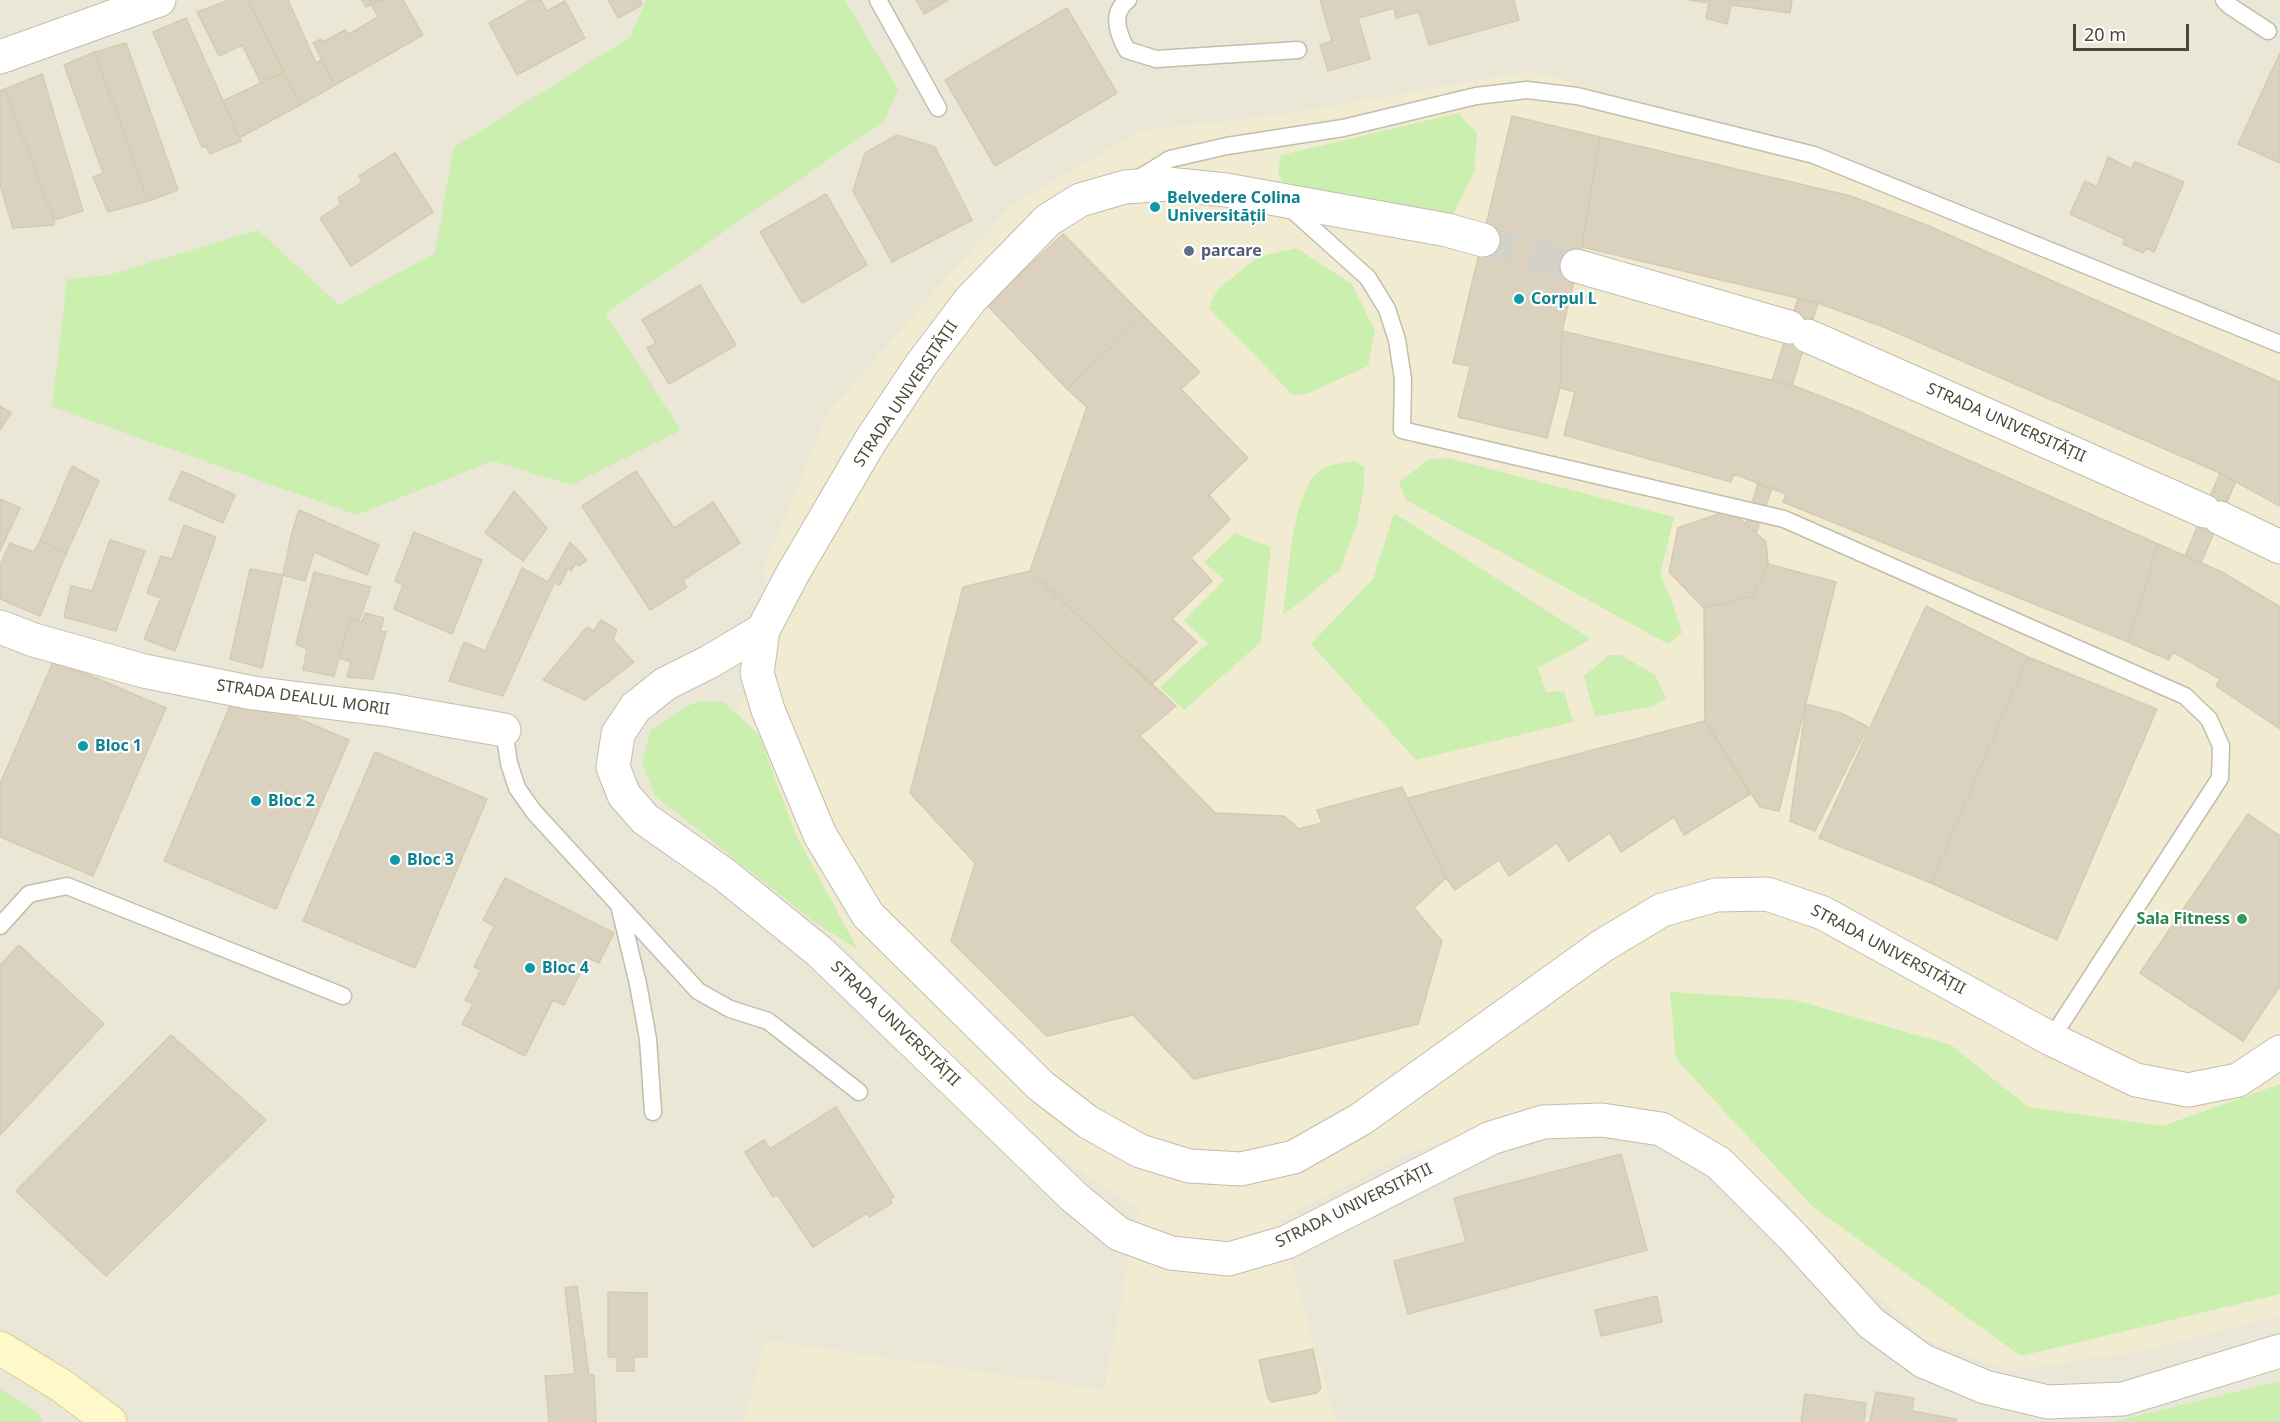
<!DOCTYPE html>
<meta charset="utf-8">
<style>
body{margin:0}
#map{position:relative;width:2280px;height:1422px;overflow:hidden;background:#f6f4ea;font-family:"Noto Sans",sans-serif}
canvas{display:block}
.scale{position:absolute;left:2073px;top:24px;width:116px;height:27px;box-sizing:border-box;border:3px solid #4c4637;border-top:0;padding-left:8px;font-size:18px;line-height:21px;white-space:nowrap;color:#4c4637;-webkit-text-stroke:4px #fff;paint-order:stroke}
</style>
<div id="map">
<canvas width="2280" height="1422"></canvas>
<div class="scale">20 m</div>
</div>
<script>
const ctx = document.querySelector('canvas').getContext('2d');
ctx.lineJoin = 'round';
function fill(path, color) {
  ctx.fillStyle = color;
  ctx.fill(path, 'evenodd');
}
function strokePath(path, color, width, dash) {
  ctx.strokeStyle = color;
  ctx.lineWidth = width;
  ctx.lineCap = dash ? 'butt' : 'round';
  ctx.setLineDash(dash || []);
  ctx.stroke(path);
}
function label(font, color, halo, rows, align = 'center') {
  ctx.font = font + ' "Noto Sans",sans-serif';
  ctx.lineWidth = 4.5;
  ctx.setLineDash([]);
  ctx.textBaseline = 'middle';
  ctx.strokeStyle = halo;
  ctx.fillStyle = color;
  for (const [text, x, y, turn = 0] of rows) {
    ctx.save();
    ctx.translate(x, y);
    ctx.rotate((+turn || 0) * Math.PI / 180);
    ctx.textAlign = isNaN(turn) ? turn : align;
    if (halo) ctx.strokeText(text, 0, 0);
    ctx.fillText(text, 0, 0);
    ctx.restore();
  }
}
const residential = new Path2D(`
 M 0,0 L 2280,0 L 2280,1422 L 0,1422 Z`);
const education = new Path2D(`
 M 1531,71 L 1827,160 L 2280,338 L 2280,1316 L 2142,1351 L 2009,1371 L 1925,1339 L 1850,1272 L 1778,1194 L 1667,1112 L 1565,1102 L 1403,1155 L 1279,1220 L 1336,1422 L 744,1422 L 765,1340 L 1104,1390 L 1139,1210 L 1088,1176 L 1022,1125 L 828,931 L 780,844 L 736,712 L 775,641 L 763,570 L 828,413 L 1010,206 L 1143,130 L 1287,114 Z`);
const green = new Path2D(`
 M 646,0 L 845,0 L 898,89 L 884,121 L 605,314 L 681,430 L 571,485 L 493,461 L 357,515 L 52,407 L 67,279 L 109,275 L 258,230 L 339,305 L 435,253 L 453,148 L 630,37 Z
 M 1459,113 L 1477,134 L 1474,172 L 1453,215 L 1286,191 L 1278,172 L 1281,155 Z
 M 1296,248 L 1352,284 L 1375,331 L 1368,366 L 1307,394 L 1293,395 L 1209,308 L 1217,290 L 1258,257 Z
 M 1448,458 L 1674,517 L 1660,575 L 1672,601 L 1682,633 L 1668,644 L 1406,500 L 1399,482 L 1428,460 Z
 M 1354,461 L 1364,467 L 1364,487 L 1357,524 L 1340,570 L 1283,615 C 1289,581 1291,488 1322,469 C 1330,464 1344,463 1354,461 Z
 M 1394,513 L 1591,639 L 1538,668 L 1546,692 L 1564,691 L 1573,722 L 1416,760 L 1311,644 L 1373,579 Z
 M 1235,533 L 1271,547 L 1261,642 L 1184,710 L 1160,687 L 1208,643 L 1184,621 L 1224,580 L 1204,562 Z
 M 1609,655 L 1621,655 L 1655,675 L 1666,698 L 1654,706 L 1595,717 L 1584,676 Z
 M 698,701 L 724,702 L 759,735 L 797,837 L 858,950 L 813,921 L 654,795 L 642,762 L 651,730 L 673,714 Z
 M 1670,992 L 1795,1000 L 1951,1045 L 2028,1107 L 2163,1126 L 2280,1084 L 2280,1294 L 2021,1356 L 1812,1206 L 1676,1059 Z
 M 2280,1381 L 2280,1422 L 2112,1422 Z
 M 0,1389 C 14,1398 36,1407 43,1422 L 0,1422 Z`);
const building = new Path2D(`
 M 229,0 L 248,0 L 284,72 L 261,83 L 242,45 L 219,56 L 197,12 Z
 M 248,0 L 288,0 L 316,63 L 322,60 L 335,85 L 300,105 Z
 M 362,0 L 381,0 L 366,7 Z
 M 381,0 L 403,0 L 423,35 L 335,85 L 313,43 L 321,39 L 323,42 L 345,30 L 351,36 L 349,34 L 378,17 L 371,4 Z
 M 530,0 L 541,0 L 547,11 L 565,1 L 585,38 L 517,75 L 489,23 Z
 M 608,0 L 640,0 L 642,5 L 618,18 Z
 M 916,0 L 948,0 L 924,14 Z
 M 1320,0 L 1515,0 L 1514,1 L 1519,20 L 1429,45 L 1419,12 L 1396,18 L 1394,8 L 1358,18 L 1370,59 L 1328,71 L 1320,45 L 1332,41 Z
 M 1689,0 L 1792,0 L 1790,13 L 1731,5 L 1727,24 L 1706,18 L 1709,3 Z
 M 1067,8 L 1117,93 L 995,166 L 945,80 Z
 M 186,18 L 241,141 L 210,154 L 206,146 L 202,147 L 153,32 Z
 M 126,43 L 178,190 L 148,201 L 95,52 Z
 M 95,52 L 148,201 L 108,212 L 93,177 L 103,173 L 64,65 Z
 M 2280,53 L 2280,163 L 2238,144 Z
 M 284,72 L 300,105 L 239,138 L 223,101 Z
 M 42,74 L 83,211 L 54,220 L 5,89 Z
 M 5,89 L 54,220 L 54,225 L 13,228 L 0,185 L 0,91 Z
 M 1512,116 L 1600,137 L 1582,247 L 1562,331 L 1560,388 L 1547,438 L 1458,417 L 1470,366 L 1453,363 Z
 M 897,135 L 935,147 L 972,220 L 892,262 L 853,191 L 865,153 Z
 M 1600,137 L 1851,196 L 1929,226 L 2280,382 L 2280,506 L 2220,473 L 1886,328 L 1818,303 L 1582,247 Z
 M 395,153 L 433,212 L 351,266 L 320,218 L 341,204 L 338,198 L 362,182 L 359,176 Z
 M 2108,157 L 2131,169 L 2135,162 L 2184,182 L 2154,252 L 2146,248 L 2143,253 L 2123,244 L 2125,239 L 2070,214 L 2085,181 L 2097,187 Z
 M 826,194 L 867,265 L 802,303 L 760,232 Z
 M 1063,234 L 1144,316 L 1067,389 L 987,305 Z
 M 700,285 L 736,345 L 669,384 L 647,348 L 656,343 L 642,320 Z
 M 1798,298 L 1818,303 L 1792,385 L 1772,381 Z
 M 1144,316 L 1200,372 L 1181,389 L 1248,458 L 1209,495 L 1230,519 L 1191,558 L 1212,581 L 1172,619 L 1197,642 L 1151,685 L 1030,571 L 1087,407 L 1067,389 Z
 M 1562,331 L 1792,385 L 1853,409 L 2158,544 L 2128,642 L 1783,502 L 1786,494 L 1734,474 L 1731,482 L 1564,435 L 1575,392 L 1560,388 Z
 M 0,406 L 11,413 L 0,430 Z
 M 72,466 L 99,481 L 66,554 L 40,541 Z
 M 182,471 L 235,495 L 223,523 L 169,499 Z
 M 636,471 L 674,528 L 713,502 L 740,543 L 683,580 L 687,587 L 650,610 L 582,506 Z
 M 2220,473 L 2236,481 L 2201,563 L 2185,556 Z
 M 1758,483 L 1772,488 L 1756,533 L 1746,524 Z
 M 514,491 L 547,528 L 523,561 L 485,533 Z
 M 0,499 L 20,508 L 0,551 Z
 M 299,510 L 379,545 L 367,575 L 314,552 L 305,581 L 283,575 L 292,532 Z
 M 1730,510 L 1766,542 L 1768,564 L 1753,596 L 1704,608 L 1669,572 L 1678,528 Z
 M 184,525 L 216,537 L 175,651 L 144,639 L 161,598 L 147,593 L 161,556 L 172,559 Z
 M 414,532 L 482,560 L 452,634 L 394,609 L 403,585 L 395,581 Z
 M 110,540 L 145,551 L 116,631 L 64,617 L 71,586 L 92,591 Z
 M 40,541 L 66,554 L 40,616 L 0,599 L 0,565 L 10,543 L 34,552 Z
 M 570,542 L 587,560 L 579,566 L 576,563 L 571,571 L 568,568 L 560,585 L 554,583 L 503,696 L 449,681 L 464,642 L 485,651 L 522,568 L 548,582 Z
 M 2158,544 L 2222,572 L 2280,607 L 2280,729 L 2216,686 L 2220,679 L 2173,652 L 2169,660 L 2128,642 Z
 M 1768,564 L 1836,582 L 1779,811 L 1760,807 L 1705,721 L 1704,608 L 1753,596 Z
 M 250,569 L 283,575 L 262,668 L 230,659 Z
 M 1030,571 L 1176,706 L 1140,736 L 1215,813 L 1284,816 L 1299,829 L 1322,823 L 1317,810 L 1402,787 L 1446,878 L 1414,908 L 1442,941 L 1418,1024 L 1194,1079 L 1133,1015 L 1047,1036 L 951,941 L 975,863 L 910,793 L 963,587 Z
 M 314,572 L 371,587 L 359,620 L 350,618 L 334,676 L 303,670 L 307,649 L 296,644 Z
 M 1926,606 L 2028,657 L 1931,883 L 1819,838 Z
 M 365,613 L 384,618 L 380,631 L 386,632 L 373,679 L 347,677 L 351,662 L 339,658 L 350,618 L 362,622 Z
 M 601,620 L 617,630 L 613,640 L 634,662 L 585,700 L 543,680 L 587,627 L 594,631 Z
 M 2028,657 L 2157,709 L 2057,940 L 1931,883 Z
 M 54,660 L 166,708 L 93,876 L 0,837 L 0,784 Z
 M 236,692 L 349,740 L 276,909 L 164,861 Z
 M 1806,704 L 1841,713 L 1868,727 L 1815,831 L 1790,821 Z
 M 1705,721 L 1750,794 L 1684,835 L 1674,817 L 1621,852 L 1610,833 L 1569,861 L 1557,843 L 1509,876 L 1499,860 L 1455,890 L 1446,878 L 1408,798 Z
 M 375,752 L 487,799 L 415,968 L 303,921 Z
 M 2248,814 L 2280,836 L 2280,986 L 2243,1041 L 2140,973 Z
 M 505,878 L 614,933 L 599,963 L 588,958 L 564,1005 L 553,1000 L 525,1056 L 462,1024 L 473,1004 L 465,1000 L 481,970 L 474,967 L 494,926 L 483,920 Z
 M 19,945 L 104,1024 L 0,1135 L 0,965 Z
 M 171,1035 L 266,1120 L 106,1276 L 16,1191 Z
 M 836,1107 L 894,1197 L 890,1199 L 892,1203 L 869,1217 L 867,1213 L 813,1247 L 777,1194 L 773,1197 L 745,1152 L 764,1140 L 770,1149 Z
 M 1621,1154 L 1647,1250 L 1408,1314 L 1394,1261 L 1466,1242 L 1454,1198 Z
 M 577,1286 L 589,1375 L 594,1375 L 596,1422 L 549,1422 L 545,1376 L 575,1374 L 565,1288 Z
 M 608,1292 L 647,1293 L 647,1357 L 634,1357 L 634,1371 L 617,1371 L 617,1357 L 608,1357 Z
 M 1657,1296 L 1662,1322 L 1601,1336 L 1595,1310 Z
 M 1313,1349 L 1321,1388 L 1317,1393 L 1272,1402 L 1268,1398 L 1259,1360 Z
 M 1876,1392 L 1914,1398 L 1912,1411 L 1956,1419 L 1956,1422 L 1870,1422 Z
 M 1805,1394 L 1866,1403 L 1864,1422 L 1801,1422 Z`);
const streetTunnel = new Path2D(`
 M 1483,240 L 1577,266`);
const lane = new Path2D(`
 M 878,0 L 938,108
 M 1128,0 C 1110,13 1118,34 1127,50 L 1156,59 L 1298,50
 M 2224,0 L 2230,6 L 2268,31
 M 1136,180 L 1170,159 L 1227,146 L 1343,128 L 1476,96 L 1527,90 L 1577,96 L 1814,155 L 2280,344
 M 1289,207 L 1368,278 L 1387,309 L 1397,340 L 1403,379 L 1402,430 L 1784,519 L 2185,696 L 2209,719 L 2221,746 L 2220,778 L 2051,1039
 M 504,730 L 509,763 L 517,788 L 534,812 L 698,991 L 730,1009 L 768,1021 L 859,1092
 M 620,909 L 638,984 L 648,1039 L 653,1112
 M 0,926 L 29,894 L 67,886 L 343,996`);
const street = new Path2D(`
 M 0,57 L 159,0
 M 1483,240 L 1447,230 L 1226,190 L 1167,184 L 1125,187 L 1080,200 L 1048,220 L 971,299 L 921,365 L 871,440 L 793,573 L 763,630 L 757,673 L 768,710 L 820,835 L 868,915 L 1041,1086 L 1088,1122 L 1140,1151 L 1189,1166 L 1241,1169 L 1294,1157 L 1361,1119 L 1602,946 L 1662,910 L 1716,895 L 1767,894 L 1823,913 L 2051,1039 L 2136,1080 L 2188,1090 L 2238,1080 L 2280,1052
 M 1577,266 L 1789,327
 M 1808,336 L 2204,511
 M 2220,518 L 2280,547
 M 0,627 L 34,640 L 144,671 L 253,693 L 390,710 L 504,730
 M 763,630 L 709,662 L 665,684 L 635,708 L 618,734 L 613,767 L 624,795 L 645,819 L 725,875 L 820,952 L 1074,1197 L 1119,1234 L 1171,1253 L 1229,1259 L 1287,1242 L 1491,1138 L 1543,1122 L 1602,1120 L 1661,1129 L 1719,1163 L 1793,1237 L 1871,1323 L 1923,1361 L 1985,1387 L 2048,1402 L 2123,1399 L 2280,1351`);
const secondary = new Path2D(`
 M 0,1348 L 62,1386 L 110,1422`);
const markers = [
 [1155,207,6,"#0f9aa8"],
 [1189,251,6,"#5c6f8a"],
 [1519,299,6,"#0f9aa8"],
 [83,746,6,"#0f9aa8"],
 [256,801,6,"#0f9aa8"],
 [395,860,6,"#0f9aa8"],
 [2242,919,6,"#2e9e5b"],
 [530,968,6,"#0f9aa8"]
];
const cultureNames = [
 ["Belvedere Colina",1167,198],
 ["Universității",1167,216],
 ["Corpul L",1531,299],
 ["Bloc 1",95,746],
 ["Bloc 2",268,801],
 ["Bloc 3",407,860],
 ["Bloc 4",542,968]
];
const serviceNames = [
 ["parcare",1201,251]
];
const streetNames = [
 ["STRADA UNIVERSITĂȚII",906,394,-56],
 ["STRADA UNIVERSITĂȚII",2006,423,24],
 ["STRADA DEALUL MORII",303,698,8],
 ["STRADA UNIVERSITĂȚII",1888,950,28],
 ["STRADA UNIVERSITĂȚII",895,1024,44],
 ["STRADA UNIVERSITĂȚII",1354,1206,-26]
];
const leisureNames = [
 ["Sala Fitness",2230,919]
];
fill(residential, '#ebe7d7');
fill(education, '#f1ebd2');
fill(green, '#cbefaf');
fill(building, '#dad2be');
strokePath(building, '#d5cbb0', 1.5);
strokePath(streetTunnel, '#d4d1c6', 33, [33, 16]);
strokePath(lane, '#c3bdab', 19);
strokePath(street, '#c3bdab', 35);
strokePath(secondary, '#dbd095', 35);
strokePath(lane, '#fff', 16);
strokePath(street, '#fff', 33);
strokePath(secondary, '#fff8cb', 33);
for (const [x, y, r, color] of markers) {
  const dot = new Path2D();
  dot.arc(x, y, r, 0, 2 * Math.PI);
  ctx.fillStyle = color;
  ctx.fill(dot);
  strokePath(dot, '#fff', 2);
}
label('bold 16px', '#0d838f', '#fff', cultureNames, 'left');
label('bold 16px', '#4e5e75', '#fff', serviceNames, 'left');
label('16px', '#4c4637', '#fff', streetNames);
label('bold 16px', '#27864d', '#fff', leisureNames, 'right');
</script>
